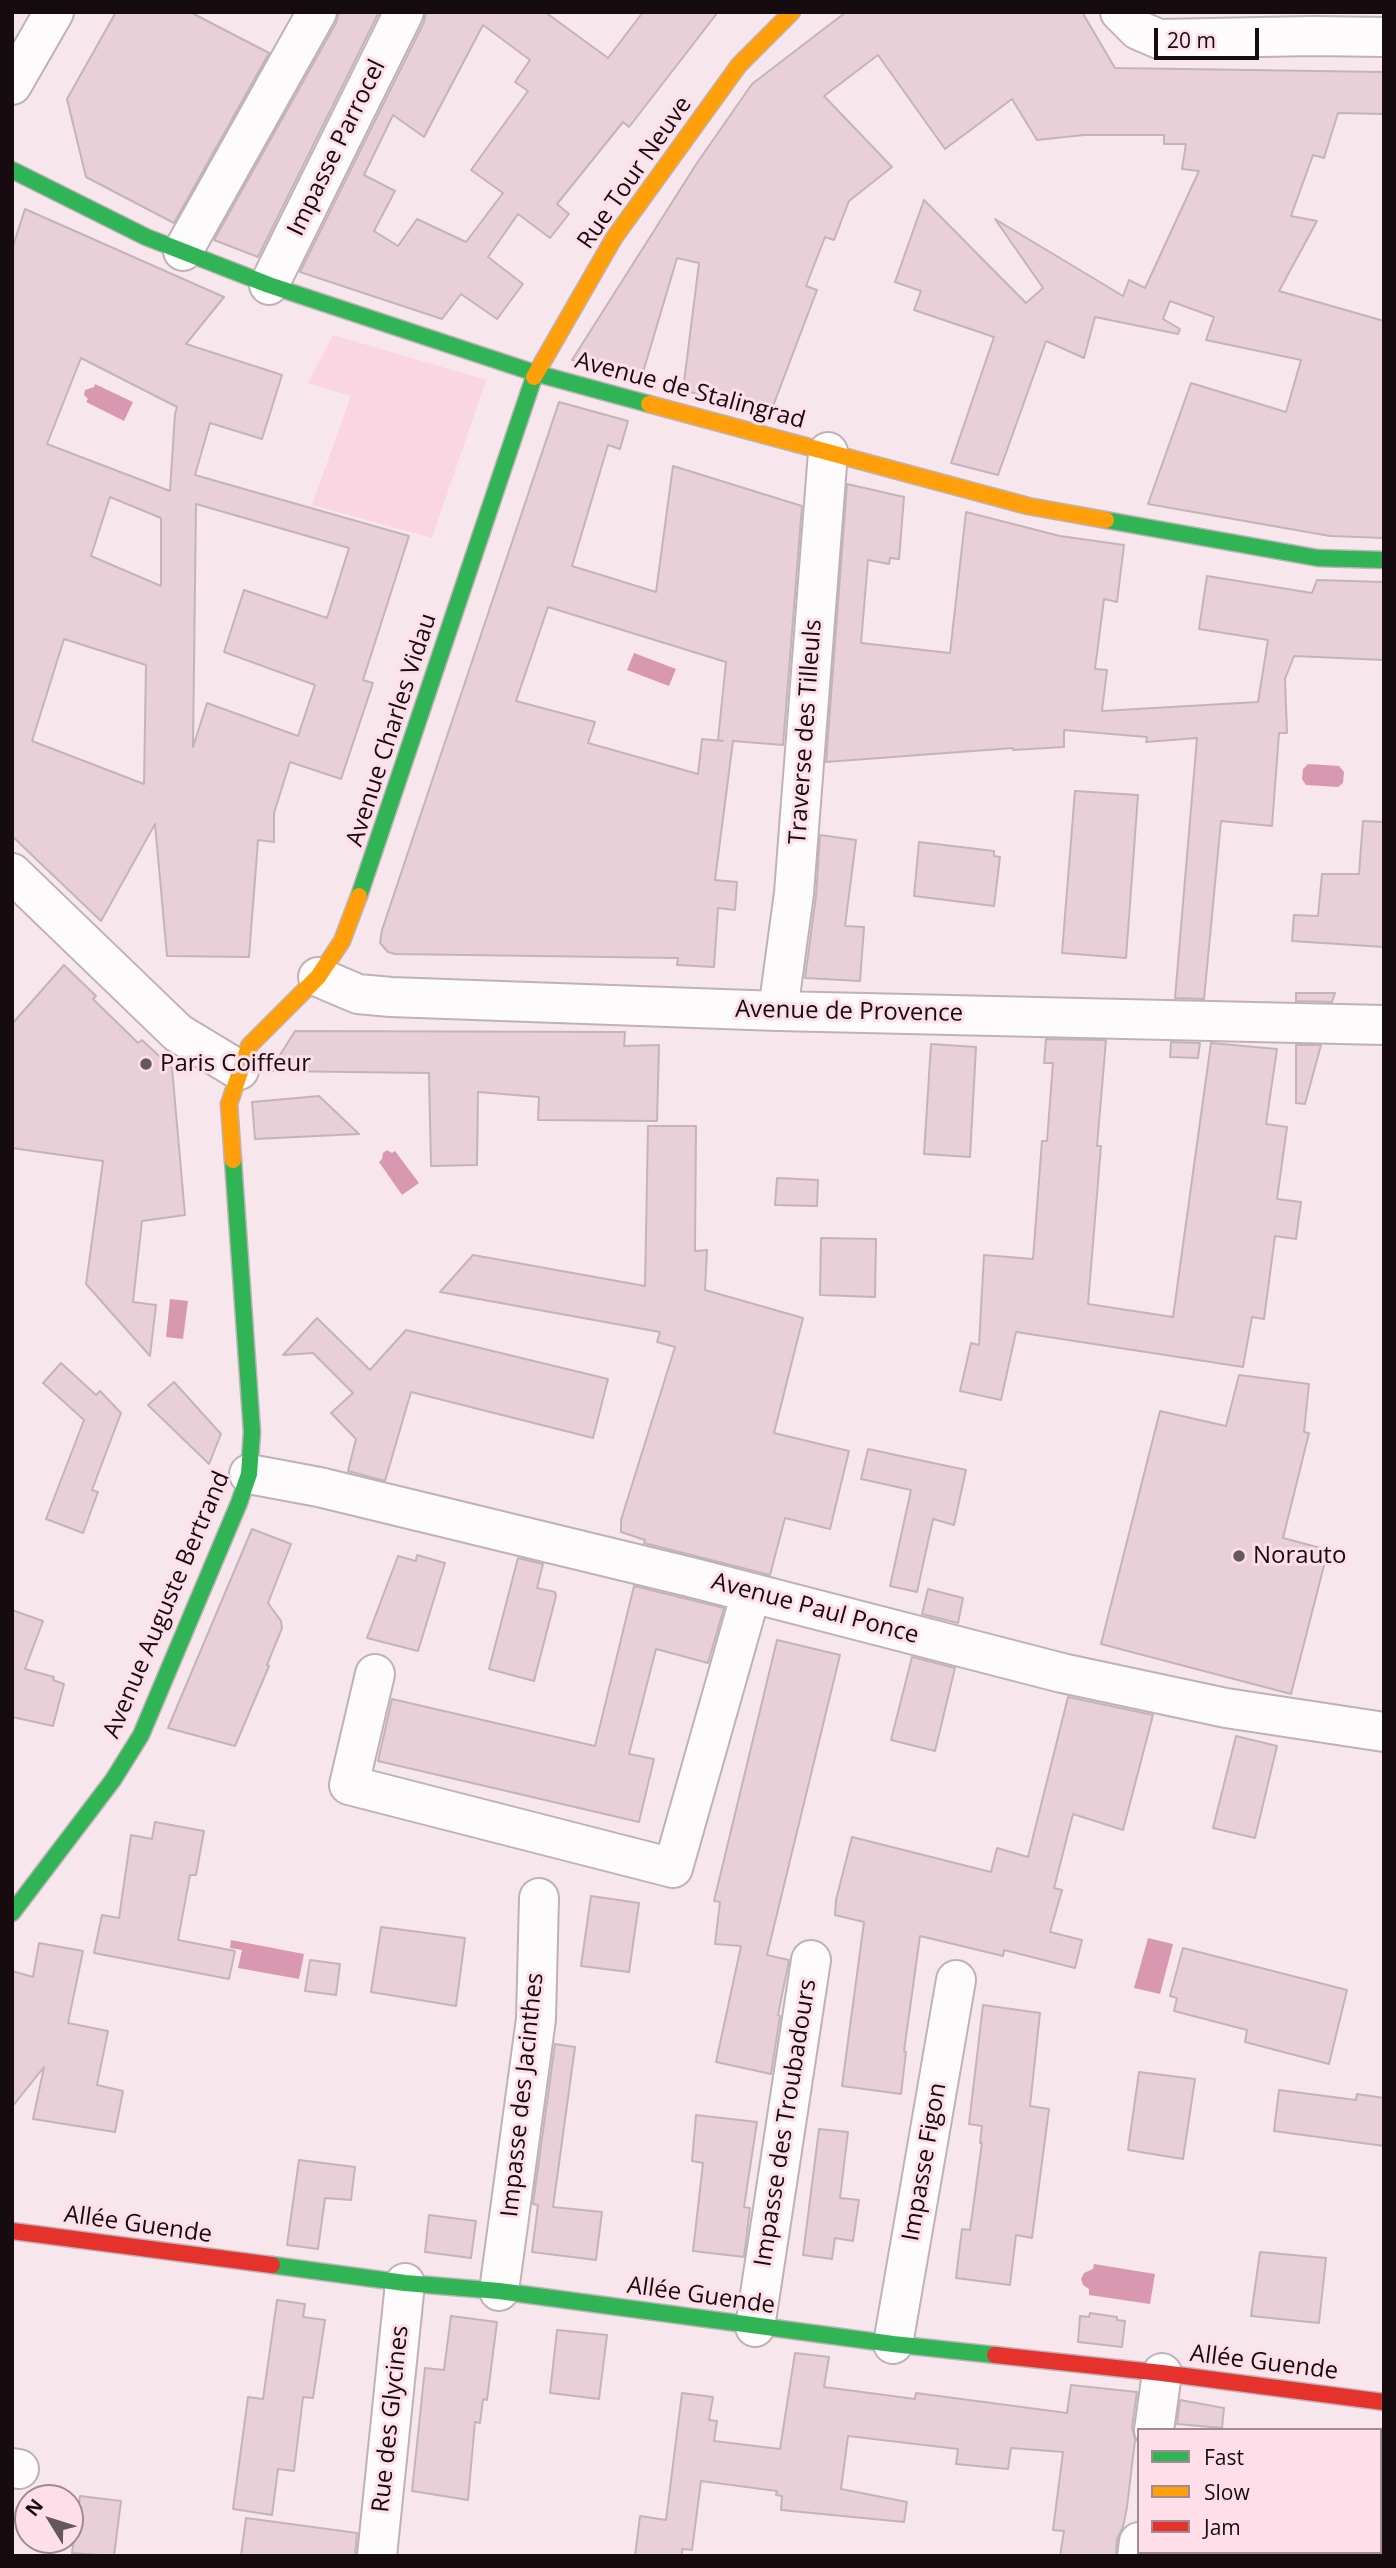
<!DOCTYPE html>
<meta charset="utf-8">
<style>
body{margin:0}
#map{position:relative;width:1396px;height:2568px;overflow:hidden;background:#f7e6ec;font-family:"Open Sans",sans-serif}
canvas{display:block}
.frame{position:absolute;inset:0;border:14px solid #160c0f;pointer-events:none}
.legend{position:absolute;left:1137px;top:2428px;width:245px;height:126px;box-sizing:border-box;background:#fedfe9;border:2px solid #a18b92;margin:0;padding:9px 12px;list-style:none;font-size:21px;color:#160c0f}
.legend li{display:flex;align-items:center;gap:14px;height:35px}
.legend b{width:35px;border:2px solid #a18b92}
.north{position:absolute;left:14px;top:2484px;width:70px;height:70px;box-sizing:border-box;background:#fedfe9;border:2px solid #a18b92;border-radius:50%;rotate:308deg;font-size:19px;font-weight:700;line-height:28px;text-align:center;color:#160c0f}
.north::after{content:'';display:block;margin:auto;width:24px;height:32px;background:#65585c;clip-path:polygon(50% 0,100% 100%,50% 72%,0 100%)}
.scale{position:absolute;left:1154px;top:28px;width:105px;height:32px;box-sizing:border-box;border:4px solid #160c0f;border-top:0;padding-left:9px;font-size:21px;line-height:24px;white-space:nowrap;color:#160c0f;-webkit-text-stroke:5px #fedfe9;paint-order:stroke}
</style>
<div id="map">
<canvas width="1396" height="2568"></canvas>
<div class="frame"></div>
<ul class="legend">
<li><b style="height:9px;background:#30b455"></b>Fast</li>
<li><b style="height:9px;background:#ff9f0a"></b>Slow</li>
<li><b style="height:9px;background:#e5322d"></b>Jam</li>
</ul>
<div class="north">N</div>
<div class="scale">20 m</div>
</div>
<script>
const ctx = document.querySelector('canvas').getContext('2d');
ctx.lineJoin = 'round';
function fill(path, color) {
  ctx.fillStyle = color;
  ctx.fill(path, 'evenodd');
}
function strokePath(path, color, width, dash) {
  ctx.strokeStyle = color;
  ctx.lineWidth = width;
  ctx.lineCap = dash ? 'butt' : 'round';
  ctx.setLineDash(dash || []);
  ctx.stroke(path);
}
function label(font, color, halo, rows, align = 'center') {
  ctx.font = font + ' "Open Sans",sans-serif';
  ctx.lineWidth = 6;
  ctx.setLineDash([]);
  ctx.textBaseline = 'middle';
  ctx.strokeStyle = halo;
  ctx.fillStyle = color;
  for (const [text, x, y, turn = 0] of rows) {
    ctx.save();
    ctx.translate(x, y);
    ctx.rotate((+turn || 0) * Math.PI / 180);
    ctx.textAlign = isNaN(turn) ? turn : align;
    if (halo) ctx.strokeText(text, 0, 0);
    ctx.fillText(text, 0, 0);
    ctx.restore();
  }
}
const green = new Path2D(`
 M 333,335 L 486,380 L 432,538 L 312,505 L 351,396 L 308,383 Z`);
const water = new Path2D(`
 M 95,384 L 133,402 L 124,421 L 86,402 L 88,399 L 84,395 L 85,390 L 94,387 Z
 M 634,653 L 676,669 L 669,686 L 627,670 Z
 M 1308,764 L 1339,766 L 1344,772 L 1343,783 L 1338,787 L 1306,785 L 1302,779 L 1303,769 Z
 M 387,1150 L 392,1153 L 395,1151 L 419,1183 L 402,1195 L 379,1162 L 382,1159 L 383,1153 Z
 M 170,1299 L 188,1301 L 183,1339 L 166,1337 Z
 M 1148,1938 L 1173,1944 L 1160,1994 L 1134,1988 Z
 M 231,1940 L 304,1954 L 299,1979 L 238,1968 L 242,1950 L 230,1948 Z
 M 1094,2264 L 1155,2274 L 1150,2304 L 1089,2295 L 1089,2289 L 1083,2285 L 1081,2279 L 1084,2273 L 1093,2269 Z`);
const building = new Path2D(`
 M 116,12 L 190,12 L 269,53 L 174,223 L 86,177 L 67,99 Z
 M 339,12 L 379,12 L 258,257 L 214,240 L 336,23 Z
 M 426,12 L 545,12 L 608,58 L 643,12 L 718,12 L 629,127 L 623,122 L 557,204 L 569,214 L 550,238 L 518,214 L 488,257 L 523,284 L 497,319 L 461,294 L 442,319 L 300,272 L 424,22 ZM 483,25 L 530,60 L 515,82 L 528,91 L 471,170 L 503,193 L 466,242 L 417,219 L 398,246 L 374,231 L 395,191 L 364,175 L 393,115 L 424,137 Z
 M 846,12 L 1082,12 L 1115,68 L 1384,72 L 1384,114 L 1338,113 L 1324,158 L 1313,155 L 1291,216 L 1317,221 L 1279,291 L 1384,321 L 1384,538 L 1330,536 L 1148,504 L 1191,383 L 1286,412 L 1301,360 L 1206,340 L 1214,317 L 1170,301 L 1163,319 L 1180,329 L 1178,334 L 1095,317 L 1084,358 L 1046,341 L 998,475 L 951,463 L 994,337 L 914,310 L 921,291 L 895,282 L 924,200 L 1026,303 L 1043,288 L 995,219 L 1123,296 L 1129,280 L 1145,288 L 1199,171 L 1182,169 L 1186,144 L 1164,144 L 1164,135 L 1084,135 L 1037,140 L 1012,99 L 945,149 L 878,55 L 824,96 L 892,167 L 849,201 L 834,240 L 825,237 L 806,286 L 817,290 L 770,414 L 683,390 L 699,263 L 677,258 L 641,379 L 572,360 L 697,163 L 752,84 Z
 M 25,209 L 224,297 L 186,344 L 282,375 L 262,439 L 210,423 L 195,475 L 409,536 L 363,680 L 373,683 L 341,779 L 290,762 L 274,813 L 274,842 L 258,840 L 249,957 L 167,956 L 155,824 L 101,921 L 12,836 L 12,249 ZM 81,358 L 177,407 L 175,414 L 170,491 L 47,444 ZM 110,497 L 161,518 L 161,586 L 91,556 ZM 196,504 L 349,548 L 327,618 L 244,590 L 224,652 L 315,685 L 298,736 L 207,703 L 193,747 ZM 64,639 L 146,665 L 144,784 L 32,741 Z
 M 559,402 L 628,421 L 620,449 L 608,445 L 572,566 L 656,592 L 673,466 L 802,506 L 783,745 L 733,741 L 715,880 L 737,882 L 735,910 L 718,908 L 714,967 L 677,965 L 678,958 L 395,954 L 388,952 L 380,943 L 382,930 ZM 548,607 L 726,662 L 718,740 L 723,741 L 702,739 L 698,774 L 588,743 L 595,722 L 516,701 Z
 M 847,484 L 904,497 L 899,559 L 890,558 L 889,564 L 868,560 L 861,643 L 950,653 L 966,512 L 1060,536 L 1124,545 L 1117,602 L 1104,599 L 1095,669 L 1107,670 L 1102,711 L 1258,702 L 1268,640 L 1199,629 L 1207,576 L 1312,593 L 1317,580 L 1384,582 L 1384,660 L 1294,656 L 1285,679 L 1287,733 L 1279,733 L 1272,826 L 1221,821 L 1204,999 L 1175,998 L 1197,738 L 1146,742 L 1147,737 L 1064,730 L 1064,747 L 1013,750 L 1013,748 L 826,762 Z
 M 1075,791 L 1138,795 L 1126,958 L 1062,953 Z
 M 1363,821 L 1384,822 L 1384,947 L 1292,941 L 1294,915 L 1318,916 L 1322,874 L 1359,874 Z
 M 820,835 L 856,840 L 845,926 L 864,927 L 860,981 L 805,978 L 816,896 Z
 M 919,842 L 994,851 L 994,856 L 1000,857 L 994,906 L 914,896 Z
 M 64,965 L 96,996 L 93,999 L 138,1043 L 142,1040 L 172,1068 L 185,1215 L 142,1221 L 133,1302 L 156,1305 L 150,1356 L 86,1284 L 103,1161 L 12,1148 L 12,1024 Z
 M 1296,993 L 1335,993 L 1332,1002 L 1296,1001 Z
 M 295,1031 L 625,1032 L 624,1046 L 659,1045 L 657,1121 L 538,1120 L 539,1097 L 478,1092 L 477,1165 L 431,1166 L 429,1073 L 270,1071 Z
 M 1046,1039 L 1106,1040 L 1097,1146 L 1101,1146 L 1088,1304 L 1173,1317 L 1211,1043 L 1277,1049 L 1266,1124 L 1287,1127 L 1277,1199 L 1301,1202 L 1296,1239 L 1275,1236 L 1264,1319 L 1252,1317 L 1243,1367 L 1016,1332 L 1001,1400 L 960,1391 L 971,1343 L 979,1345 L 984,1255 L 1033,1259 L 1042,1141 L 1047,1141 L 1053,1063 L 1044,1063 Z
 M 1171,1042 L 1200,1043 L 1198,1058 L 1170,1057 Z
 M 931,1044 L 976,1047 L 970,1157 L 924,1154 Z
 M 1296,1045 L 1321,1045 L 1305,1104 L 1296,1103 Z
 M 319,1096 L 359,1134 L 255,1139 L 252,1102 Z
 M 648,1126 L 696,1126 L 695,1251 L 707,1250 L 705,1290 L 803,1318 L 774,1433 L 849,1451 L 830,1529 L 785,1518 L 770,1575 L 644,1543 L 645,1540 L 621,1532 L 621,1520 L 675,1347 L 657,1342 L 660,1332 L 440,1292 L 473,1255 L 645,1286 Z
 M 777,1178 L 818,1180 L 817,1206 L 775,1205 Z
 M 821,1238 L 876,1239 L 875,1297 L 820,1295 Z
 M 317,1318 L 370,1370 L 406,1330 L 608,1379 L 593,1438 L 411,1392 L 385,1481 L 348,1471 L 356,1439 L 331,1413 L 353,1393 L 313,1353 L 283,1355 Z
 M 61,1363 L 96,1395 L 100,1391 L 121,1413 L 92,1490 L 98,1492 L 83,1533 L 46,1519 L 84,1420 L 43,1383 Z
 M 1239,1375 L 1309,1384 L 1304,1432 L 1309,1433 L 1283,1538 L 1328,1550 L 1291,1694 L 1101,1644 L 1160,1411 L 1226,1426 Z
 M 174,1382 L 221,1434 L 209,1464 L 148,1405 Z
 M 868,1449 L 966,1470 L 954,1525 L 933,1519 L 917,1592 L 890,1586 L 911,1490 L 861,1479 Z
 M 252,1529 L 291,1544 L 268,1603 L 281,1621 L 282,1628 L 267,1665 L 269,1666 L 235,1746 L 168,1728 Z
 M 417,1555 L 445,1563 L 418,1651 L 367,1638 L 398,1556 L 416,1561 Z
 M 518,1558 L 543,1564 L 537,1588 L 555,1592 L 556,1596 L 534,1681 L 489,1669 Z
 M 634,1586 L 724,1608 L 708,1663 L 656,1649 L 629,1754 L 654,1759 L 639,1822 L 378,1761 L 392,1699 L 595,1746 Z
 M 928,1589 L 963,1598 L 958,1623 L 922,1614 Z
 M 12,1610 L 43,1621 L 25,1669 L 54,1677 L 53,1680 L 64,1684 L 53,1726 L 12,1717 Z
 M 777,1640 L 840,1655 L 767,1955 L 789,1960 L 778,2015 L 780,2016 L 771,2074 L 716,2062 L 741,1946 L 715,1944 L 720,1902 L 714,1901 Z
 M 912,1657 L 955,1668 L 935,1751 L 891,1740 Z
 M 1068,1697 L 1153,1715 L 1123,1830 L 1073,1814 L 1054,1888 L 1062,1890 L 1050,1932 L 1082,1940 L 1075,1968 L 1004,1950 L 1003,1956 L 920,1936 L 904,2051 L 906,2052 L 901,2094 L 842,2086 L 864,1922 L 835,1915 L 836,1900 L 852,1837 L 991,1872 L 997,1848 L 1028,1857 Z
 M 1236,1736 L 1277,1746 L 1255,1838 L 1213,1828 Z
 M 155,1822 L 204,1831 L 196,1875 L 190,1875 L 178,1940 L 235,1951 L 229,1979 L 94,1953 L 102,1915 L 119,1918 L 131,1835 L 152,1839 Z
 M 591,1896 L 639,1903 L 629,1972 L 581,1966 Z
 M 381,1927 L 465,1938 L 456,2006 L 371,1992 Z
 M 39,1943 L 83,1951 L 68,2023 L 108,2031 L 97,2085 L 123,2091 L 115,2132 L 33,2119 L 44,2067 L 12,2107 L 12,1971 L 33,1977 Z
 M 1183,1948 L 1347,1990 L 1329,2064 L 1245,2042 L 1247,2030 L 1174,2011 L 1177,1998 L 1170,1996 Z
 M 310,1960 L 340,1964 L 336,1995 L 305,1991 Z
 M 983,2005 L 1040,2013 L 1030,2106 L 1049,2109 L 1032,2238 L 1016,2235 L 1010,2285 L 956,2278 L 962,2229 L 970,2230 L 982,2143 L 980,2143 L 982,2126 L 969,2124 Z
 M 555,2044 L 575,2047 L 553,2207 L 602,2212 L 596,2260 L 532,2252 L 538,2205 L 533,2204 Z
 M 1139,2072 L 1195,2079 L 1183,2159 L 1128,2150 Z
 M 1279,2090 L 1356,2100 L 1357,2094 L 1384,2098 L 1384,2146 L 1274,2131 Z
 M 696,2115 L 757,2122 L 744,2207 L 750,2208 L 744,2257 L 693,2251 L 703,2163 L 692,2161 Z
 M 819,2129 L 848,2132 L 840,2198 L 859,2200 L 853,2241 L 835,2238 L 832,2259 L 803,2255 Z
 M 299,2160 L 355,2167 L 351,2200 L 325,2198 L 318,2249 L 287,2245 Z
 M 429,2215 L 476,2221 L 471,2258 L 425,2252 Z
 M 1260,2252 L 1326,2258 L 1319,2323 L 1251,2316 Z
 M 277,2300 L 305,2304 L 303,2317 L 325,2320 L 313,2398 L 303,2397 L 294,2471 L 278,2469 L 272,2515 L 233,2509 L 248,2397 L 263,2399 Z
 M 1090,2313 L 1117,2317 L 1117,2320 L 1125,2321 L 1122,2347 L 1078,2342 L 1080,2316 L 1089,2317 Z
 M 451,2316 L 497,2322 L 487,2400 L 483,2399 L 480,2423 L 475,2422 L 468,2500 L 412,2491 L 425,2368 L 444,2370 Z
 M 557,2330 L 607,2335 L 599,2399 L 550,2393 Z
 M 795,2353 L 829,2357 L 824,2387 L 915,2399 L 916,2393 L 1067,2413 L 1071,2385 L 1137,2392 L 1132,2427 L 1135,2440 L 1127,2507 L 1123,2527 L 1117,2539 L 1116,2556 L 1060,2556 L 1064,2531 L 1053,2530 L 1063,2452 L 1011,2448 L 1008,2469 L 956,2464 L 958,2449 L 848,2436 L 841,2489 L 907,2502 L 904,2522 L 781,2510 L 782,2496 L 776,2495 L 777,2491 L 701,2481 L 692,2550 L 682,2549 L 682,2556 L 635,2556 L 640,2516 L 666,2520 L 682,2393 L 713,2397 L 709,2420 L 717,2421 L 714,2441 L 780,2449 Z
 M 1180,2400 L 1224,2408 L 1222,2428 L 1177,2424 Z
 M 80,2496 L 121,2501 L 114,2556 L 72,2553 Z
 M 246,2518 L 357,2533 L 355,2556 L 241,2556 Z`);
const street = new Path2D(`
 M 1120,12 L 1138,30 L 1159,39 L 1313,36 L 1384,37
 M 12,85 L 54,12
 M 183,251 L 317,12
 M 269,285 L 404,12
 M 12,873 L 178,1033 L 239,1070
 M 318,977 L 358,994 L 391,997 L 778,1011 L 1384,1025
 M 778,1011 L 794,893 L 828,452
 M 249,1474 L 319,1487 L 694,1578 L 1062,1673 L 1226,1708 L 1384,1732
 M 375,1674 L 349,1785 L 673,1868 L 751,1593
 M 499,2291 L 536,2019 L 539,1898
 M 755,2327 L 811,1960
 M 893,2344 L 956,1980
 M 1154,2430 L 1162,2373
 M 12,2468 L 19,2469
 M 377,2556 L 405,2283
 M 1137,2556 L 1139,2542`);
const fast = new Path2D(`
 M 12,170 L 146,237 L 269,285 L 535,373 L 649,404
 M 1106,520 L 1318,558 L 1384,560
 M 359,896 L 534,377
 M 12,1913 L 113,1780 L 141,1735 L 239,1503 L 249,1474 L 252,1432 L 233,1160
 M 272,2265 L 405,2283 L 499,2291 L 893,2344 L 995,2355`);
const slow = new Path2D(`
 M 534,377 L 614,238 L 739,65 L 792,12
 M 649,404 L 1028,506 L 1106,520
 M 233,1160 L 229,1104 L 249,1046 L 318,977 L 342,941 L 359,896`);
const jam = new Path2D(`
 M 12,2231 L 272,2265
 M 995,2355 L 1162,2373 L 1384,2402`);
const markers = [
 [146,1064,7,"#65585c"],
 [1239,1556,7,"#65585c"]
];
const streetNames = [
 ["Impasse Parrocel",337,148,-64],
 ["Rue Tour Neuve",635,173,-55],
 ["Avenue de Stalingrad",690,391,15],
 ["Avenue Charles Vidau",392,730,-72],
 ["Traverse des Tilleuls",806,732,-86],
 ["Avenue de Provence",849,1012,1],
 ["Avenue Auguste Bertrand",167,1605,-67],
 ["Avenue Paul Ponce",815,1609,15],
 ["Impasse des Jacinthes",523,2095,-84],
 ["Impasse des Troubadours",786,2123,-81],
 ["Impasse Figon",925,2162,-80],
 ["Allée Guende",138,2225,8],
 ["Allée Guende",701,2296,8],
 ["Allée Guende",1264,2363,7],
 ["Rue des Glycines",391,2419,-84]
];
const poiNames = [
 ["Paris Coiffeur",160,1064],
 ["Norauto",1253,1556]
];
fill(green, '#f9d6e1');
fill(water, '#d899b0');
fill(building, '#e8cfd8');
strokePath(building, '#c2b5b9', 2);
strokePath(street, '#bfb2b7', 42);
strokePath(fast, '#bfb2b7', 19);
strokePath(slow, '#bfb2b7', 19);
strokePath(jam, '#bfb2b7', 19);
strokePath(street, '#fefbfc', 38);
strokePath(fast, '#30b455', 16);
strokePath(slow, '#ff9f0a', 16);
strokePath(jam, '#e5322d', 16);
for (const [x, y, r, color] of markers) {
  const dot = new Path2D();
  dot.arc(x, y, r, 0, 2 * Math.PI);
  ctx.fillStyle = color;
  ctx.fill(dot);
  strokePath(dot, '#fedfe9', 2.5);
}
label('24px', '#160c0f', '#fedfe9', streetNames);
label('24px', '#160c0f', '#fedfe9', poiNames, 'left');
</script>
